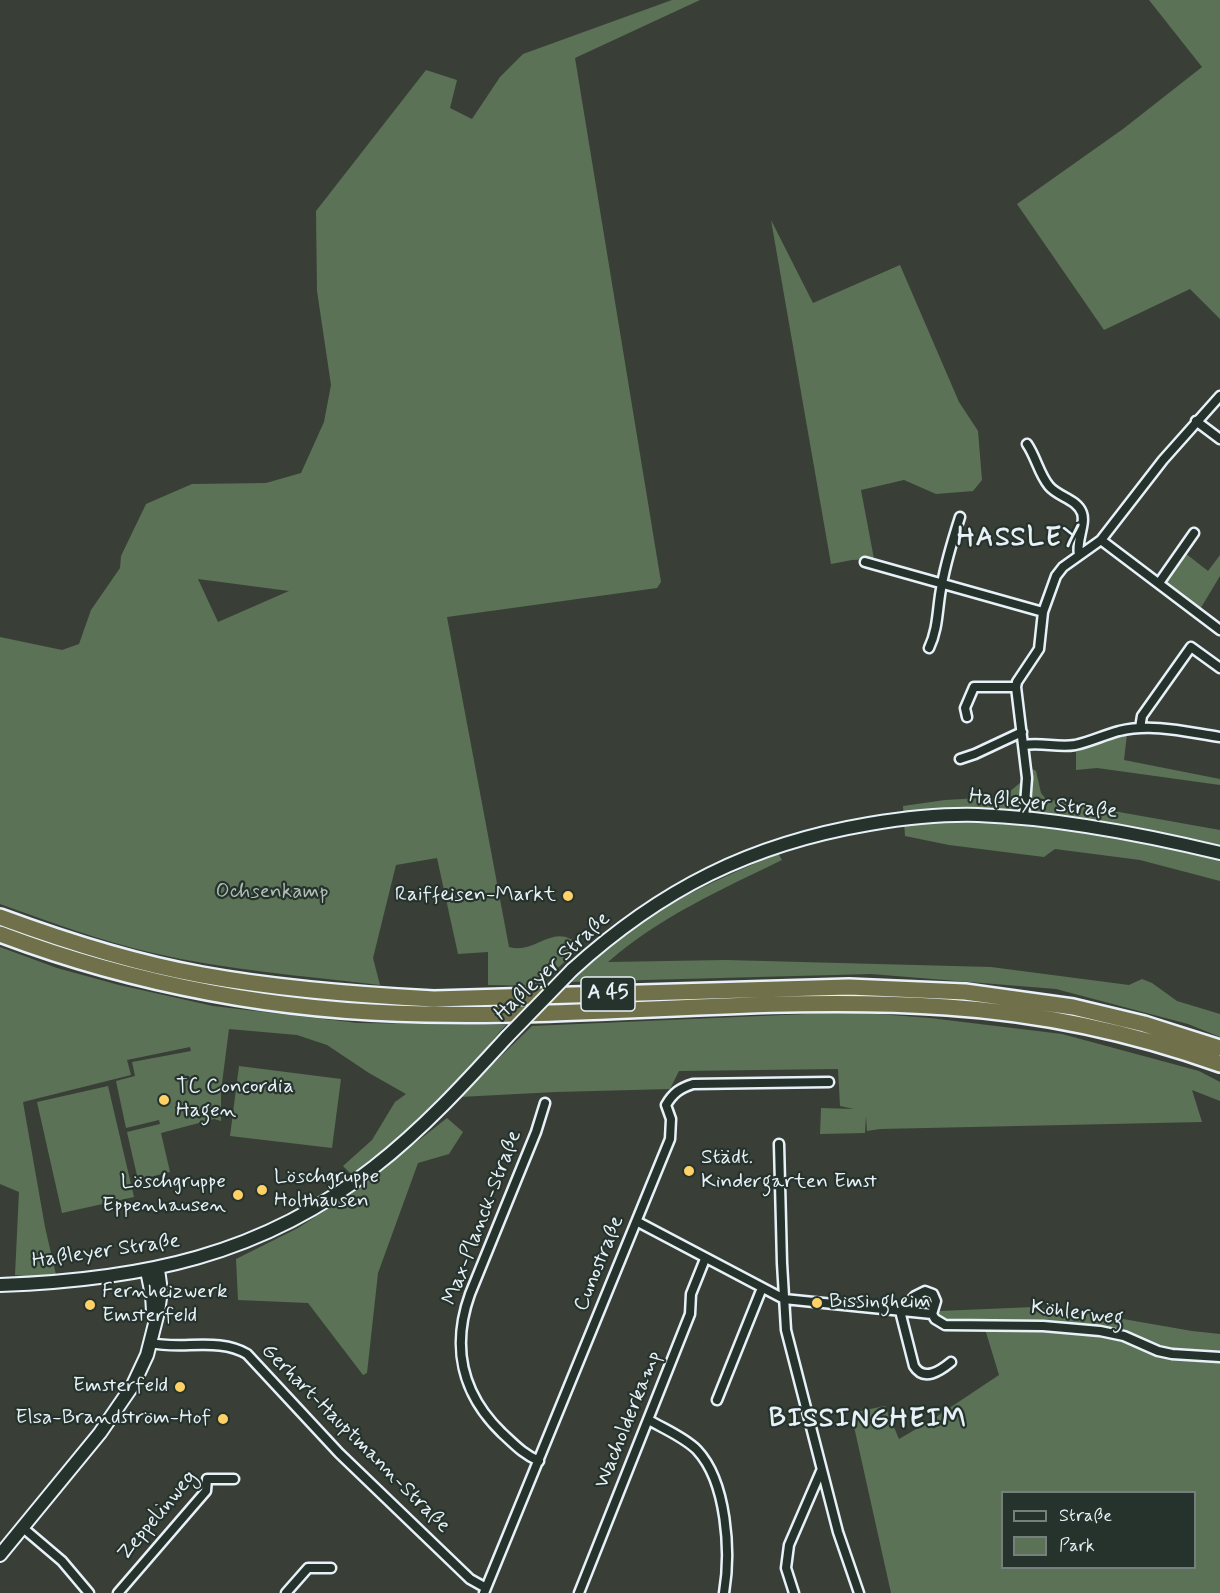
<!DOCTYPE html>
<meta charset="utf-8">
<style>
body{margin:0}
#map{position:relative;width:1220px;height:1593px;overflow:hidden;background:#393f37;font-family:Mynerve,sans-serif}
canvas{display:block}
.legend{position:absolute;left:1001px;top:1491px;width:195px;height:78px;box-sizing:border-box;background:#26332d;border:2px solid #747f7e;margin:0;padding:8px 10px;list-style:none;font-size:18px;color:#e8f1f8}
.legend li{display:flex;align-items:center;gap:12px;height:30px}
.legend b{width:30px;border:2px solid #747f7e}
</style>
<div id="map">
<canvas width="1220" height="1593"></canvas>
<ul class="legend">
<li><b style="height:8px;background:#26332d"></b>Straße</li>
<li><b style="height:16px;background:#5b7256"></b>Park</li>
</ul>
</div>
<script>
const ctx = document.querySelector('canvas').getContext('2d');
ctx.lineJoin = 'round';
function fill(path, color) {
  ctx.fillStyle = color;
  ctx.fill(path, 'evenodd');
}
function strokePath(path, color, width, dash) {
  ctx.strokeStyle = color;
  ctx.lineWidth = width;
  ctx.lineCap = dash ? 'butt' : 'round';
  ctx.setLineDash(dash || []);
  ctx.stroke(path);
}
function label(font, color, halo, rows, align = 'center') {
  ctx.font = font + ' Mynerve,sans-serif';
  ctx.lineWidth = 4.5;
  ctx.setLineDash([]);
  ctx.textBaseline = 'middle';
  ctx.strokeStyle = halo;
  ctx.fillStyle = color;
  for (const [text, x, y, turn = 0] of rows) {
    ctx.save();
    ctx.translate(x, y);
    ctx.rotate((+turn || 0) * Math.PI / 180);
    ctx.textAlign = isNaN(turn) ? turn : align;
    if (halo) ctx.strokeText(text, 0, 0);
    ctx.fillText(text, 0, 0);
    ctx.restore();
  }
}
const green = new Path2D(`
 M 672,0 L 700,0 L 575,58 L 661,582 L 657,588 L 447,617 L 509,947 C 537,955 554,919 581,947 L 538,986 L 488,985 L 488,952 L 458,954 L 437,858 L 396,865 L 373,958 L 380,985 C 304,976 227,970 153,953 C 101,941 50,922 0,904 L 0,637 L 62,650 L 79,644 L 91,610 L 120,568 L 121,556 L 146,504 L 192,484 L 266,483 L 301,473 L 324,422 L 331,385 L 317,291 L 316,211 L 426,70 L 457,80 L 450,108 L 472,119 L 500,77 L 523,54 ZM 198,579 L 289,591 L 218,622 Z
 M 1149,0 L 1220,0 L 1220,319 L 1190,289 L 1104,330 L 1017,204 L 1123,129 L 1202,67 Z
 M 771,220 L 813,303 L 900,265 L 959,402 L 978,431 L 982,480 L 973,491 L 936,494 L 904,480 L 861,490 L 874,559 L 852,560 L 831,564 Z
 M 1185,553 L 1208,571 L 1220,555 L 1220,576 L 1199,611 L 1166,587 L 1165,583 Z
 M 1127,734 L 1124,760 L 1220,779 L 1220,785 L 1097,768 L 1076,770 L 1076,749 Z
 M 1032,769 L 1036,771 L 1041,793 L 1046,799 L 1220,830 L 1220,881 L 1140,860 L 1055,849 L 1044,857 L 949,845 L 905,836 L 903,806 L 945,800 L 998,797 L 1008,793 L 1021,782 Z
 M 778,853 L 782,860 C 722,889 658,918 608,962 L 726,960 L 991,967 L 1129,985 L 1142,979 L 1152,983 L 1177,1001 L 1220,1014 L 1220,1037 L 1188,1024 L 1056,989 L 871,974 L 570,982 C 602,953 635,925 673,903 C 706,884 743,869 778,853 Z
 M 0,947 L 57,968 L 119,985 L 213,1006 L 358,1023 L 506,1025 C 497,1034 490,1044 482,1054 C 447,1097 398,1143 353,1176 L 343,1166 L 372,1140 L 395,1102 L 406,1094 L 369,1073 L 327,1045 L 297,1035 L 229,1029 L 221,1091 L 221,1121 L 214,1119 L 161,1133 L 170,1172 L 138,1180 L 127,1132 L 160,1124 L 159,1120 L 126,1128 L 116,1081 L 135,1076 L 132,1062 L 191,1051 L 190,1047 L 127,1060 L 131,1075 L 23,1102 L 45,1227 L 56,1275 L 38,1277 L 15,1275 L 19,1192 L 0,1184 Z
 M 852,1012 L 930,1018 L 1062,1034 L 1199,1071 L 1220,1082 L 1220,1101 L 1192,1090 L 1202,1122 L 880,1129 L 867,1131 L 866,1116 L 865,1133 L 820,1134 L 821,1108 L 854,1109 L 840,1106 L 838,1069 L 679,1071 L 670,1089 L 556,1092 L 459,1097 L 532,1026 Z
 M 239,1066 L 341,1079 L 332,1148 L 230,1136 Z
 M 108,1086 L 134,1197 L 62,1213 L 37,1102 Z
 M 447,1118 L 463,1132 L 449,1154 L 418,1163 L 378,1273 L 367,1373 L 363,1375 L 308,1303 L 238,1300 L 236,1259 L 298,1228 L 351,1194 Z
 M 1034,1307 L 1106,1316 L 1192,1331 L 1220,1334 L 1220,1355 L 1173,1351 L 1127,1334 L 945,1323 L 938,1314 L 939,1311 Z
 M 985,1329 L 1032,1329 L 1099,1336 L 1220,1361 L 1220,1593 L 891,1593 L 851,1413 L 885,1406 L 899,1439 L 930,1421 L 999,1375 ZM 1002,1492 L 1194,1492 L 1194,1568 L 1002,1568 Z`);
const street = new Path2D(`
 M 1196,421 L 1220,439
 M 1027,444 C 1036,457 1039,474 1049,486 C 1058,497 1077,499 1082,513 C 1086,524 1076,541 1079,555
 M 1101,540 L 1220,630
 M 865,562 L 1043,612
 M 1159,583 L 1194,533
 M 929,648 C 939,627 937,606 942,584 C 946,561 953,539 960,517
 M 967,717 L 965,708 L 974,687 L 1016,687
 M 1140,728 L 1142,716 L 1191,647 L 1220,668
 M 1024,745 C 1042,742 1058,748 1075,745 C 1090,742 1104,735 1119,731 C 1153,723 1186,732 1220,737
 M 960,759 L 975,754 L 1022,732
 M 1024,818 L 1027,778 L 1016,687 L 1017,682 L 1039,649 L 1043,612 L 1056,576 L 1063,567 L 1101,540 L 1163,460 L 1220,396
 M 779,1144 L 782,1263 L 786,1330 L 838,1532 L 859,1593
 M 638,1222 L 784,1299 L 932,1314 L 935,1319 L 945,1325 L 1043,1326 L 1100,1331 L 1124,1336 L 1158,1351 L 1172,1354 L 1220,1357
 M 900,1311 L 914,1366 C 924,1382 940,1371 951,1362
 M 900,1311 L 915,1296 L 925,1291 L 933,1294 L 936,1301 L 932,1314
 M 151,1343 C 182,1350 219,1337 247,1354 L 339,1453 L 470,1579 L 486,1588
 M 717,1400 L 762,1288
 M 649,1420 C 664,1429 684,1437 697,1450 C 727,1482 731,1552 724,1593
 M 539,1461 C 524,1455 514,1444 502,1433 C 462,1394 451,1347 470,1294 L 536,1132 L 545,1103
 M 22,1527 L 62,1561 L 89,1593
 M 118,1593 L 206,1491 L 207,1479 L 234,1479
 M 286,1593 L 308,1568 L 331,1568
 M 484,1593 L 670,1139 L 671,1119 L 666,1105 C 673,1093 680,1088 693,1084 L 829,1082
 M 579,1593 L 690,1314 L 691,1294 L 705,1259
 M 794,1593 L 786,1568 L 789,1545 L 821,1471`);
const secondary = new Path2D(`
 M 572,970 C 661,889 751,844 869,824 C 905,818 942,814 978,815 C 1059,818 1141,834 1220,853
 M 147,1271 L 152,1295 L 153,1311
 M 0,1285 C 140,1280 262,1256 374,1167 C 423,1129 465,1083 507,1037
 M 0,1555 L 100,1433 L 133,1385 L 147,1355 L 158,1312 L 161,1291 L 158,1269`);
const highway = new Path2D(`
 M 0,917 C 65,941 134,963 202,975 C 279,989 357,995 434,999 L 849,987 L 965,992 L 1073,1007 L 1144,1024 L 1220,1048
 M 0,934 C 135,985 281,1012 425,1014 C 599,1018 773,995 947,1007 C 1039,1013 1133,1033 1220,1064`);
const secondaryBridge = new Path2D(`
 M 507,1037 L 572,970`);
const markers = [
 [568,896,6,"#ffd166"],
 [164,1100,6,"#ffd166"],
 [689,1171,6,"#ffd166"],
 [262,1190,6,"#ffd166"],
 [238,1195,6,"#ffd166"],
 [817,1303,6,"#ffd166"],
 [90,1305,6,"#ffd166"],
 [180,1387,6,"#ffd166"],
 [223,1419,6,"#ffd166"]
];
const shields = [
 [608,994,54]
];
const shieldNames = [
 ["A 45",608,994]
];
const streetNames = [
 ["Haßleyer Straße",1043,805,6],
 ["Haßleyer Straße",553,967,-43],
 ["Max-Planck-Straße",483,1218,-69],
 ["Haßleyer Straße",106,1252,-8],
 ["Cunostraße",600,1264,-68],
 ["Köhlerweg",1077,1314,7],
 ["Wacholderkamp",629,1420,-68],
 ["Gerhart-Hauptmann-Straße",355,1439,45],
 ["Zeppelinweg",158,1516,-50]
];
const parkNames = [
 ["Ochsenkamp",272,893]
];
const poiNames = [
 ["Raiffeisen-Markt",556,896,"right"],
 ["TC Concordia",176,1088],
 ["Hagen",176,1112],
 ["Städt.",701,1159],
 ["Kindergarten Emst",701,1183],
 ["Löschgruppe",274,1178],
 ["Holthausen",274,1202],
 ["Löschgruppe",226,1183,"right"],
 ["Eppenhausen",226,1207,"right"],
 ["Fernheizwerk",102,1293],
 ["Emsterfeld",102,1317],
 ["Bissingheim",829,1303],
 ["Emsterfeld",168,1387,"right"],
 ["Elsa-Brandström-Hof",211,1419,"right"]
];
const districtNames = [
 ["HASSLEY",1019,539],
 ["BISSINGHEIM",868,1420]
];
fill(green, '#5b7256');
strokePath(street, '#e8f1f8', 13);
strokePath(secondary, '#e8f1f8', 16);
strokePath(highway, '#e8f1f8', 20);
strokePath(street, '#26332d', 8);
strokePath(secondary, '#26332d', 12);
strokePath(highway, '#70704a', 15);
strokePath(secondaryBridge, '#e8f1f8', 16, []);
strokePath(secondaryBridge, '#26332d', 12);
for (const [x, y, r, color] of markers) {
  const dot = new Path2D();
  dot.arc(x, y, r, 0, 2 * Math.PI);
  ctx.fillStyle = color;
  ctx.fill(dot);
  strokePath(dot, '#26332d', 2);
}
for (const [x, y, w] of shields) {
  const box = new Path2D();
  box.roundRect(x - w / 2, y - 17, w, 34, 4.5);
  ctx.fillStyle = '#26332d';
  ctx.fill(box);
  strokePath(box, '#e8f1f8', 1.5);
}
label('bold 20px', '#e8f1f8', null, shieldNames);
label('21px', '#e8f1f8', '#26332d', streetNames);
label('21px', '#b0beb7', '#26332d', parkNames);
label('21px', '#e8f1f8', '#26332d', poiNames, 'left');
ctx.letterSpacing = '1.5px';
label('bold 27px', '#e8f1f8', '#26332d', districtNames);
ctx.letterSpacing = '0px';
</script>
